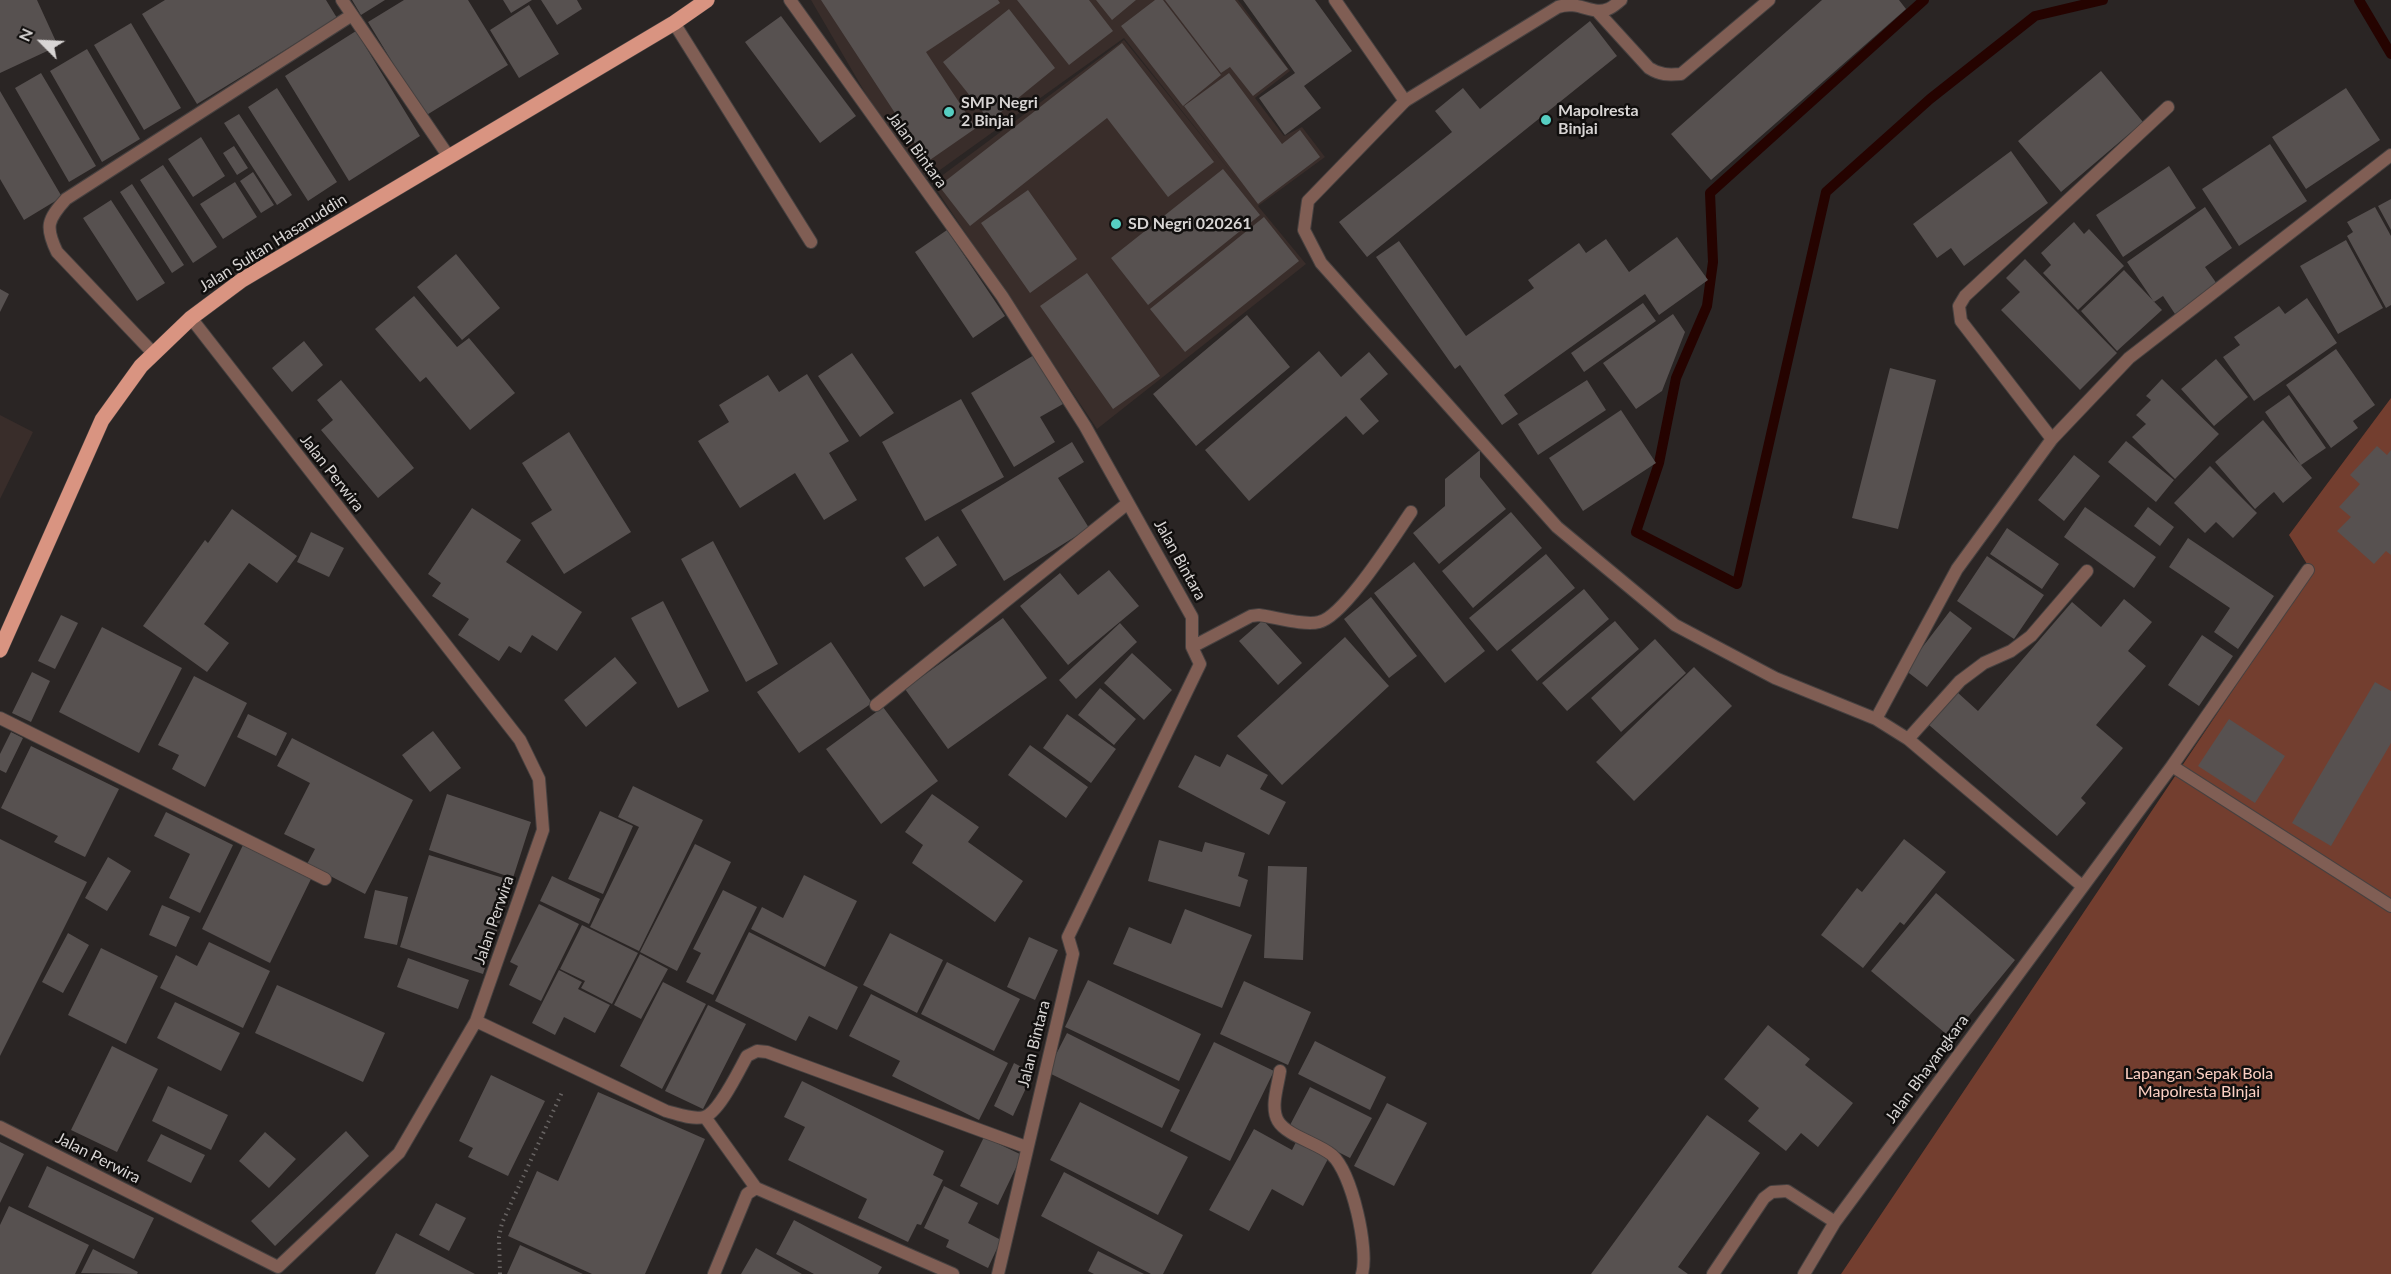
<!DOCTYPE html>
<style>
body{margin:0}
#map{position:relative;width:2391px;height:1274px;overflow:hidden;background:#2a2524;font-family:Lato,sans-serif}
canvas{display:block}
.north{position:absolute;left:12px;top:12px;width:60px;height:60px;-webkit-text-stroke:4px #110f0e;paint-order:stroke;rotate:294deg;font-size:16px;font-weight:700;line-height:24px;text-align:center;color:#d8d5d4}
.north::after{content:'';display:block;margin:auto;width:21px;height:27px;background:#d8d5d4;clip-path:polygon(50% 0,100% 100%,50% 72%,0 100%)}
</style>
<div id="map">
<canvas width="2391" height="1274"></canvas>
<div class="north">N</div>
</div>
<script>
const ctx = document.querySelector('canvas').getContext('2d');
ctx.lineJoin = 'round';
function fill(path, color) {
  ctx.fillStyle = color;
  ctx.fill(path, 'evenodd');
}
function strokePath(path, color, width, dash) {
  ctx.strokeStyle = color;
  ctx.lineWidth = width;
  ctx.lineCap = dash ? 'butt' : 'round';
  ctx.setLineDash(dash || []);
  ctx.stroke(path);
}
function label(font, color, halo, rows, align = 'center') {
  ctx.font = font + ' Lato,sans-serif';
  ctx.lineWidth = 5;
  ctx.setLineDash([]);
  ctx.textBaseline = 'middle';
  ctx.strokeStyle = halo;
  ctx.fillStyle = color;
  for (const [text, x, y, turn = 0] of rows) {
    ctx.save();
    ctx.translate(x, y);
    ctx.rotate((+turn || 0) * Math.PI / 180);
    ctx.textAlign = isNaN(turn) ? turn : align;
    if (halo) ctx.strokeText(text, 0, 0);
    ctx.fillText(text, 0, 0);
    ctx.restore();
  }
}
const built = new Path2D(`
 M 811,0 L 1238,0 L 1290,71 L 1255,98 L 1284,136 L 1302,127 L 1325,157 L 1258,206 L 1306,264 L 1097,429 L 932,183 L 1124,40 L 1238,181 L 1124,38 L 919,185 Z
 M 0,415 L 33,432 L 0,499 Z`);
const green = new Path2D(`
 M 2391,398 L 2391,1274 L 1841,1274 L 2312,572 L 2289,535 Z`);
const stream = new Path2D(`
 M 1924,0 L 1710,193 L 1713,262 L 1707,306 L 1676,378 L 1659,463 L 1636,532 L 1737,584 L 1826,192 L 1930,99 L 2035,16 L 2103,0
 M 2359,0 L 2391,54`);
const building = new Path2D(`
 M 0,0 L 37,0 L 58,46 L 0,73 Z
 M 165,0 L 326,0 L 337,18 L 197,104 L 142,14 Z
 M 352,0 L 385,0 L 361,15 Z
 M 404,0 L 468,0 L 508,65 L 425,116 L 368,22 Z
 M 503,0 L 532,0 L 511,13 Z
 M 541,0 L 577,0 L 582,9 L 557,25 Z
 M 821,0 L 998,0 L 1000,3 L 926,52 L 976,128 L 927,162 Z
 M 1017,0 L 1089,0 L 1113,31 L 1069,65 Z
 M 1096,0 L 1136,0 L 1112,20 Z
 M 1155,0 L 1163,0 L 1221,75 L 1183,106 L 1121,26 Z
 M 1165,0 L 1235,0 L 1288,69 L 1253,96 L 1230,67 L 1221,73 Z
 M 1243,0 L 1315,0 L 1352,51 L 1304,86 L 1321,108 L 1285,135 L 1259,98 L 1295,73 Z
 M 1822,0 L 1899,0 L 1906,9 L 1711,180 L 1671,134 Z
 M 529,5 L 559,54 L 519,78 L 490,30 Z
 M 1009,9 L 1055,68 L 990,121 L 943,62 Z
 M 781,16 L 856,116 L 820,143 L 745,42 Z
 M 1590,21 L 1617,56 L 1367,257 L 1339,222 L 1452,132 L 1435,111 L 1463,88 L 1480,109 Z
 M 131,23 L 181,108 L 144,130 L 94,45 Z
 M 356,31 L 420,136 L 349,181 L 285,76 Z
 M 1122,43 L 1214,162 L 1168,197 L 1107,118 L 970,226 L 939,186 Z
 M 87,49 L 140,139 L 102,162 L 50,71 Z
 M 2101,71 L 2143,122 L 2061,192 L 2018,141 Z
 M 41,73 L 96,166 L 69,182 L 15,88 Z
 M 1229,73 L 1282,144 L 1300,130 L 1320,157 L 1258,204 L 1184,106 Z
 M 277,88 L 337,182 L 308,201 L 248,107 Z
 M 2346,88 L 2380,140 L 2306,189 L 2272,137 Z
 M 0,91 L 62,197 L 24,220 L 0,179 Z
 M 239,114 L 292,195 L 277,205 L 224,123 Z
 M 201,137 L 225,176 L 193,197 L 168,159 Z
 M 2270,144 L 2307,201 L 2239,246 L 2202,189 Z
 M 234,146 L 248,168 L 237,175 L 223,153 Z
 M 2011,151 L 2048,203 L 1964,266 L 1951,248 L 1937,258 L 1913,224 Z
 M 163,165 L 217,247 L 193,263 L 140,180 Z
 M 2169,166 L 2196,208 L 2123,257 L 2096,215 Z
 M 1223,169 L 1260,215 L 1148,305 L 1111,258 Z
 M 253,172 L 274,205 L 261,213 L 240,181 Z
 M 235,182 L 257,217 L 223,239 L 200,204 Z
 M 132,184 L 184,265 L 172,273 L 120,192 Z
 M 1028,190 L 1077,259 L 1030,293 L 981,223 Z
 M 2391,199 L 2391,230 L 2378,206 Z
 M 111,200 L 165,283 L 137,301 L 83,218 Z
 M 2205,207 L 2232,248 L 2205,267 L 2217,284 L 2175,314 L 2163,296 L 2154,302 L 2127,262 Z
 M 2375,207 L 2391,236 L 2391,305 L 2386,308 L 2347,236 L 2353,232 L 2347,222 Z
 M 1264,217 L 1299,261 L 1185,352 L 1150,309 Z
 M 2074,222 L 2084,234 L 2089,229 L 2124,266 L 2078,310 L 2043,273 L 2051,265 L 2041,253 Z
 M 947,230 L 1005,316 L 973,338 L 915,252 Z
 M 1677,237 L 1708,280 L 1659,315 L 1645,294 L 1504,395 L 1518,414 L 1502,425 L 1460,365 L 1455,369 L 1376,257 L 1399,241 L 1466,336 L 1534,288 L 1528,280 L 1579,243 L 1586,253 L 1606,239 L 1629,272 Z
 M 2346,240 L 2383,308 L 2338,334 L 2300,266 Z
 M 456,254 L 500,308 L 462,340 L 417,287 Z
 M 2025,259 L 2117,353 L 2080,390 L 2001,310 L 2020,292 L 2006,278 Z
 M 2124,270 L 2162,310 L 2117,351 L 2081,311 Z
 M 1087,273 L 1160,376 L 1113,409 L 1040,306 Z
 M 0,289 L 9,294 L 0,312 Z
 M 414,296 L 457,347 L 469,338 L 515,393 L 470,430 L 426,377 L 420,382 L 375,329 Z
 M 2307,298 L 2337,343 L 2254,401 L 2223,357 L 2240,345 L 2234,337 L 2279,306 L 2285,314 Z
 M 1643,303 L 1656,321 L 1584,372 L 1571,353 Z
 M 1673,314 L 1685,332 L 1662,391 L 1636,409 L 1603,363 Z
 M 1247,315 L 1290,367 L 1196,446 L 1153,394 Z
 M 304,341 L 323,365 L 292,392 L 272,368 Z
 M 2336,349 L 2375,405 L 2353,421 L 2358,428 L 2331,448 L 2286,385 Z
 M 1319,351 L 1341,377 L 1369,352 L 1388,374 L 1360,399 L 1379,421 L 1363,435 L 1346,416 L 1249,501 L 1205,450 Z
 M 852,353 L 894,413 L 860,437 L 818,376 Z
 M 1034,355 L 1063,404 L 1040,417 L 1055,442 L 1014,467 L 971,393 Z
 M 2216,359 L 2248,397 L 2214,426 L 2181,389 Z
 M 1890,368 L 1936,380 L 1898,529 L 1852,518 Z
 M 807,374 L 849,441 L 829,453 L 857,500 L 824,520 L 795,473 L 740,508 L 698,441 L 729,422 L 719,405 L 768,375 L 779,392 Z
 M 2162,379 L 2219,434 L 2175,479 L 2132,437 L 2146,424 L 2136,415 L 2151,400 L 2146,396 Z
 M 341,380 L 414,468 L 378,498 L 321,430 L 333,420 L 317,400 Z
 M 1587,380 L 1606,410 L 1538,455 L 1518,424 Z
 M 2289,395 L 2326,448 L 2301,465 L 2265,412 Z
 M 961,399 L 1004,477 L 925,521 L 882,442 Z
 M 1621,410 L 1656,463 L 1583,511 L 1549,458 Z
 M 2263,420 L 2312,478 L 2283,503 L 2274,492 L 2255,509 L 2215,462 Z
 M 569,432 L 631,532 L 564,574 L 531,523 L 552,510 L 522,463 Z
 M 2126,441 L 2174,480 L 2156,502 L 2108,462 Z
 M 1072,442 L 1084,462 L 1058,478 L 1089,528 L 1004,581 L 961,510 Z
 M 2377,446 L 2387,455 L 2391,450 L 2391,555 L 2386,551 L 2374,564 L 2337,531 L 2351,517 L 2339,507 L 2360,484 L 2350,475 Z
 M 1480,450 L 1480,477 L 1506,509 L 1439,564 L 1413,533 L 1445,506 L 1445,479 Z
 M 2074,455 L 2100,476 L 2064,521 L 2038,500 Z
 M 2210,466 L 2257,513 L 2233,538 L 2216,522 L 2205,533 L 2174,503 Z
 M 2085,507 L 2156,557 L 2134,588 L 2064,537 Z
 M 2148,507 L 2174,527 L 2160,546 L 2134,526 Z
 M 472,508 L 521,540 L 506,562 L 582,612 L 557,651 L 532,635 L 521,653 L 509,646 L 499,661 L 458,635 L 469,619 L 432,596 L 441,583 L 428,574 Z
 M 232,509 L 297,556 L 277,583 L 249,563 L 204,624 L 229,643 L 207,672 L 143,626 L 205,540 L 208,543 Z
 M 1511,512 L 1542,548 L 1473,608 L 1442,571 Z
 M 2007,528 L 2059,564 L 2042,589 L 1990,554 Z
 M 311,532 L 344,548 L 329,577 L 297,562 Z
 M 938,536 L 957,565 L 924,587 L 905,558 Z
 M 2188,538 L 2274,596 L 2238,649 L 2214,632 L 2230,608 L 2169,567 Z
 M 713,541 L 778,664 L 746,682 L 681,559 Z
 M 1546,554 L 1575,588 L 1497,651 L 1469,618 Z
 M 1987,556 L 2044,595 L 2014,639 L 1957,601 Z
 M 1414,562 L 1485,651 L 1445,683 L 1374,593 Z
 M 1109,570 L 1139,606 L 1068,665 L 1020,606 L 1060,573 L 1078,595 Z
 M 1584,589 L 1609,619 L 1537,681 L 1511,650 Z
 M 1371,597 L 1417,656 L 1389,678 L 1344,619 Z
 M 2124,599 L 2152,622 L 2128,651 L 2146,666 L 2096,725 L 2123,748 L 2081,798 L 2086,803 L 2057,836 L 1929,725 L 1957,692 L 1978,711 L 2072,602 L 2101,627 Z
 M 663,601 L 709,691 L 678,708 L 631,618 Z
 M 1950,611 L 1972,628 L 1927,687 L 1905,670 Z
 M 61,615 L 78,623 L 55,669 L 38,661 Z
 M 1003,618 L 1047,678 L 948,749 L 905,689 Z
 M 1263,620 L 1302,663 L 1278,685 L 1239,641 Z
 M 1615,621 L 1639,649 L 1567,711 L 1542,683 Z
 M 1120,623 L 1137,642 L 1076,699 L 1059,680 Z
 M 102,627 L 182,668 L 139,753 L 59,712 Z
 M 2202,635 L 2233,656 L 2199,706 L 2168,685 Z
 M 1345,637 L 1389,686 L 1282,785 L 1237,736 Z
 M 1655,639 L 1686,673 L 1621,732 L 1591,698 Z
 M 831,642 L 872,703 L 799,753 L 757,692 Z
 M 1132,653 L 1172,690 L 1144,720 L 1104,683 Z
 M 615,657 L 637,683 L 586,727 L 564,700 Z
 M 1694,667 L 1732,706 L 1634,801 L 1596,762 Z
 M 32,672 L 50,681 L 31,722 L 12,713 Z
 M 194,676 L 247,703 L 205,787 L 172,769 L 179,755 L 158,745 Z
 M 2375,682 L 2391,691 L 2391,743 L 2331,846 L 2292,823 Z
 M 1100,688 L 1136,719 L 1114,745 L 1078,715 Z
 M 883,707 L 938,781 L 881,824 L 826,749 Z
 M 248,714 L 287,733 L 276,756 L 237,737 Z
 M 1067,714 L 1116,749 L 1091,783 L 1043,748 Z
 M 2229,719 L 2285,756 L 2255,803 L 2198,766 Z
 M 433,731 L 461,768 L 430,792 L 402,755 Z
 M 11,732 L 23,738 L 6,773 L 0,770 L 0,754 Z
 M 292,738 L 413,800 L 365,894 L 307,864 L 315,849 L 284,834 L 310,783 L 277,766 Z
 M 1030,745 L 1088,787 L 1066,818 L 1008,775 Z
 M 31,746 L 119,789 L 85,857 L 54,842 L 58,836 L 1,808 Z
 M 1227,754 L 1268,775 L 1260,789 L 1286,802 L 1269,835 L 1178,787 L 1195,755 L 1220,767 Z
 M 633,786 L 703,820 L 639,951 L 590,927 L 639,827 L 618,817 Z
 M 447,794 L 531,822 L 513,878 L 429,850 Z
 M 932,794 L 979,827 L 968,842 L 1023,881 L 995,922 L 912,863 L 923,845 L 905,832 Z
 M 600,811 L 633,826 L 603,894 L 568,879 Z
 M 166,812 L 233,845 L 200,913 L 169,898 L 190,854 L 154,836 Z
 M 0,839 L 87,882 L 0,1056 Z
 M 1904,839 L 1946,872 L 1904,925 L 1900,922 L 1863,968 L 1821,935 L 1857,888 L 1862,892 Z
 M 1159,840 L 1202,852 L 1205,842 L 1245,853 L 1238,876 L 1248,880 L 1240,907 L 1148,881 Z
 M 695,844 L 731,862 L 677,971 L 640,952 Z
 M 243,845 L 311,879 L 270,963 L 202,929 Z
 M 429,855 L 513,881 L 483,974 L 400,947 Z
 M 108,857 L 131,871 L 107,911 L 85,898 Z
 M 1268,866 L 1307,867 L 1303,960 L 1264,958 Z
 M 804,875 L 857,901 L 825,967 L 751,929 L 762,907 L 783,918 Z
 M 552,876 L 600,899 L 589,924 L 540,901 Z
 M 375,890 L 408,897 L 397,945 L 364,938 Z
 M 723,890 L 757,907 L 713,995 L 686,982 L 701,953 L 693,949 Z
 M 1936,893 L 2015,960 L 1951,1038 L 1871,971 Z
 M 539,904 L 579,924 L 541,1001 L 509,985 L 518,966 L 510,962 Z
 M 162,905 L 190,917 L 176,947 L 149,935 Z
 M 1185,909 L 1252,935 L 1222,1008 L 1113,964 L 1129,927 L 1171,944 Z
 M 582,925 L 638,953 L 612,1004 L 581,988 L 585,981 L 560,969 Z
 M 749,932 L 858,987 L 837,1030 L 809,1016 L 796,1041 L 715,1001 Z
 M 68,933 L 89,945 L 63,993 L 42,982 Z
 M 890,933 L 943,960 L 917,1013 L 863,985 Z
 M 1029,937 L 1058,950 L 1035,1000 L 1007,987 Z
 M 209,942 L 270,971 L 243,1028 L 160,988 L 176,955 L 197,966 Z
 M 101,948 L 158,976 L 126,1044 L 68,1015 Z
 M 640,954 L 668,969 L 641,1019 L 614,1005 Z
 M 408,958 L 469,980 L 458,1009 L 397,987 Z
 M 947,962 L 1020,999 L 994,1051 L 921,1014 Z
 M 559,970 L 582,982 L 578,989 L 610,1005 L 595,1033 L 564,1017 L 555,1035 L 532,1023 Z
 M 1088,980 L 1201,1034 L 1179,1081 L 1065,1027 Z
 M 1244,981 L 1311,1012 L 1288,1065 L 1220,1034 Z
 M 663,982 L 706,1004 L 662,1089 L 620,1066 Z
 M 277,985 L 385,1033 L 363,1082 L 255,1033 Z
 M 871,994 L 1008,1063 L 979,1120 L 892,1076 L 900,1061 L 849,1036 Z
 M 175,1002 L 240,1033 L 221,1071 L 157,1038 Z
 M 708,1005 L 746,1024 L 703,1109 L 665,1091 Z
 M 1768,1025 L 1810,1059 L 1805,1065 L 1853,1103 L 1818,1147 L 1801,1133 L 1786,1151 L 1748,1121 L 1759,1108 L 1724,1079 Z
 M 1067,1033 L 1180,1090 L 1162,1128 L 1047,1072 Z
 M 1315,1041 L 1386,1077 L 1370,1110 L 1298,1074 Z
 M 1214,1042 L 1274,1071 L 1230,1161 L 1170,1131 Z
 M 112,1046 L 158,1069 L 117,1152 L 71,1130 Z
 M 1014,1063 L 1033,1073 L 1013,1116 L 994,1106 Z
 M 491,1075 L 545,1101 L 508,1176 L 468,1157 L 473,1148 L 459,1141 Z
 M 802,1081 L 944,1151 L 933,1175 L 943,1180 L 921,1225 L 917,1224 L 908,1242 L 858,1218 L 867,1199 L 788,1160 L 805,1127 L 784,1117 Z
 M 168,1086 L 228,1115 L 211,1150 L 152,1121 Z
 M 1310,1087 L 1372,1118 L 1350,1158 L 1289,1127 Z
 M 598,1092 L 705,1139 L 645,1274 L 592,1274 L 508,1236 L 537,1171 L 558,1181 Z
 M 1080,1102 L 1188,1157 L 1158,1215 L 1050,1160 Z
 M 1387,1103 L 1427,1123 L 1394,1186 L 1354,1166 Z
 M 1707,1115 L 1760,1153 L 1678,1267 L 1688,1274 L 1591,1274 Z
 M 1254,1129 L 1292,1150 L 1297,1140 L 1329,1157 L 1303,1206 L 1272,1189 L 1249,1231 L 1209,1210 Z
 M 346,1131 L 369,1156 L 275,1246 L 251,1221 Z
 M 265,1132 L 296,1159 L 269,1188 L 239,1161 Z
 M 161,1134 L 205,1155 L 191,1183 L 147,1161 Z
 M 984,1137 L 1022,1155 L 998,1205 L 960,1186 Z
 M 0,1142 L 24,1154 L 0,1203 Z
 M 47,1166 L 154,1218 L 134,1259 L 28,1207 Z
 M 1064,1172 L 1183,1235 L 1163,1274 L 1151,1274 L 1041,1216 Z
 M 944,1186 L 978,1203 L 968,1223 L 1001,1240 L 988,1268 L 946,1247 L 949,1240 L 924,1228 Z
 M 436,1203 L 466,1218 L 449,1251 L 419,1235 Z
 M 9,1206 L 89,1245 L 75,1274 L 0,1274 L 0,1225 Z
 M 794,1220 L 882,1267 L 878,1274 L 814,1274 L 776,1254 Z
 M 396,1233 L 475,1274 L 375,1274 Z
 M 520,1245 L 583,1274 L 507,1274 Z
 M 756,1248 L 802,1274 L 741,1274 Z
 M 93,1249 L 138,1272 L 137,1274 L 81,1273 Z
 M 1098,1251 L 1144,1274 L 1094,1274 L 1088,1271 Z`);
const path = new Path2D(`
 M 500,1274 L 499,1237 L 502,1223 L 563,1090`);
const service = new Path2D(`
 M 1597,11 L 1649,68 C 1660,75 1668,75 1681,74 L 1769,0
 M 1405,101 L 1558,7 C 1579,0 1593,16 1608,9 C 1612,8 1617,3 1621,0`);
const minor = new Path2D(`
 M 342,0 L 449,157
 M 790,0 L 1002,296 L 1085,426 L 1192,617 L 1192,647 L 1200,664 L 1068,937 L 1073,954 L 998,1274
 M 1335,0 L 1405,101 L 1308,201 L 1304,230 L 1321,263 L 1557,527 L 1675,625 L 1775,678 L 1876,719 L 1908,739 L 2082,886
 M 674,23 L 811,242
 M 154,354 L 57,252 C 45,227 47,220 66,199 L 352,15
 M 2052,439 L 1961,321 L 1959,306 L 1965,296 L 2168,107
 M 1192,647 L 1251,616 L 1259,615 C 1275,617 1304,626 1319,622 C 1344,617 1395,535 1411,512
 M 876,705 L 1128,503
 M 0,718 L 325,879
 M 1876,719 L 1957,569 L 2052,439 L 2129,358 L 2391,155
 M 1908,739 L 1960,681 L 1984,663 L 2011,651 L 2031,636 L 2087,571
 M 2172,766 L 2391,906
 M 476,1021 L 666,1111 C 678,1114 692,1120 704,1117 C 719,1113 739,1070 747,1056 L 757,1051 L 767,1052 L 1026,1147
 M 1280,1071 C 1278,1086 1270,1107 1278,1121 C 1287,1136 1318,1143 1332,1155 C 1352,1173 1369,1249 1362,1274
 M 705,1117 L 756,1188 L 953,1274
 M 0,1127 L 278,1267 L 399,1153 L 476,1021 L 543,830 L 539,779 L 520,740 L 191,318
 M 714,1274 L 747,1194 L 756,1188
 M 1713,1274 L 1764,1198 L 1772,1192 L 1787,1191 L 1835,1222
 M 1804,1274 L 1835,1222 L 2172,766 L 2308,570`);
const primary = new Path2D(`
 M 0,650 L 102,420 L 141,366 L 191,318 L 242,280 L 674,23 L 707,0`);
const markers = [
 [949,112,6,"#56cec2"],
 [1546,120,6,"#56cec2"],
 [1116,224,6,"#56cec2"]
];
const poiNames = [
 ["SMP Negri",961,103],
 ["2 Binjai",961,121],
 ["Mapolresta",1558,111],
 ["Binjai",1558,129],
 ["SD Negri 020261",1128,224]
];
const streetNames = [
 ["Jalan Bintara",917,150,54],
 ["Jalan Sultan Hasanuddin",273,243,-32],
 ["Jalan Perwira",332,473,52],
 ["Jalan Bintara",1180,560,61],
 ["Jalan Perwira",494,920,-71],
 ["Jalan Bintara",1034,1044,-76],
 ["Jalan Bhayangkara",1927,1069,-54],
 ["Jalan Perwira",98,1158,27]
];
const parkNames = [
 ["Lapangan Sepak Bola",2199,1074],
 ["Mapolresta BInjai",2199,1092]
];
fill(built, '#392d2a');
fill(green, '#733e2f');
strokePath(stream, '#250300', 10);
fill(building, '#575150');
strokePath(service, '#464140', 14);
strokePath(minor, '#464140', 14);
strokePath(primary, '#464140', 16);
strokePath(path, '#686463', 4, [1.5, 4.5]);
strokePath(service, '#805e54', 12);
strokePath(minor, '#805e54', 12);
strokePath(primary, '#d99481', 15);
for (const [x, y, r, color] of markers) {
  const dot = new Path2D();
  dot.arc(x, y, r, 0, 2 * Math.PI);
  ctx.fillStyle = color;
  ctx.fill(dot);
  strokePath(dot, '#110f0e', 2);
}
label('bold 16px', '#d8d5d4', '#110f0e', poiNames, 'left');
label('16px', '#d8d5d4', '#110f0e', streetNames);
label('16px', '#fdd1c4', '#110f0e', parkNames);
</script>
